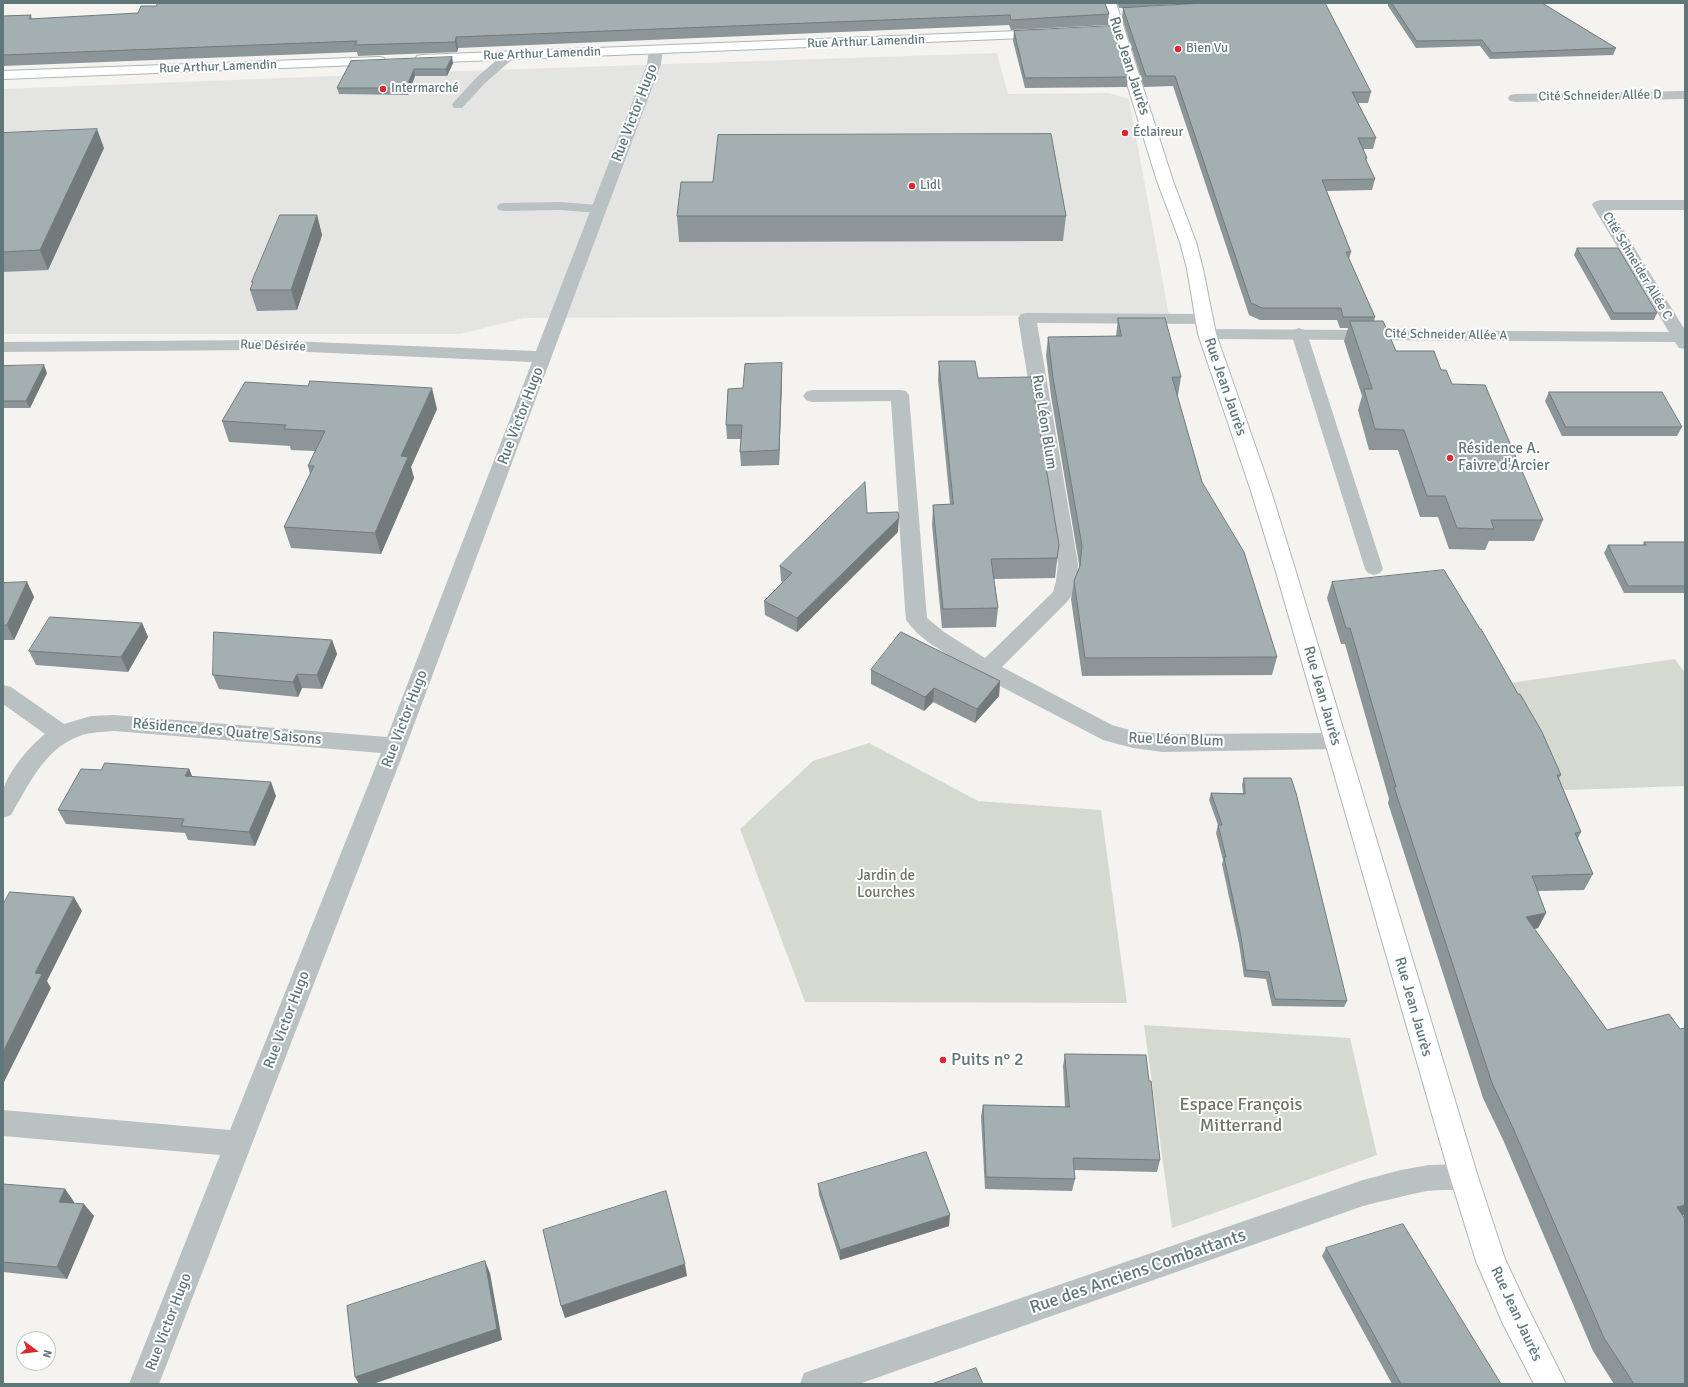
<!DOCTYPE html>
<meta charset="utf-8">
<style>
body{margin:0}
#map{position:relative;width:1688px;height:1387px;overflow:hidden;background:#f4f3f0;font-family:Signika,sans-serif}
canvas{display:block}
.frame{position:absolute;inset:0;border:4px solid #60777a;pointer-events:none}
.north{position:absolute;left:16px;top:1331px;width:40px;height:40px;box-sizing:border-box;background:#fff;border:1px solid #bfc9ca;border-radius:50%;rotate:105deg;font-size:11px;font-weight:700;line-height:16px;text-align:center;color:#60777a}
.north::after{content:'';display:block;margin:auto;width:14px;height:18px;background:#dd2731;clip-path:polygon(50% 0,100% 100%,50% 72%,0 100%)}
</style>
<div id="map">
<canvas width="1688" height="1387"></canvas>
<div class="frame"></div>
<div class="north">N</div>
</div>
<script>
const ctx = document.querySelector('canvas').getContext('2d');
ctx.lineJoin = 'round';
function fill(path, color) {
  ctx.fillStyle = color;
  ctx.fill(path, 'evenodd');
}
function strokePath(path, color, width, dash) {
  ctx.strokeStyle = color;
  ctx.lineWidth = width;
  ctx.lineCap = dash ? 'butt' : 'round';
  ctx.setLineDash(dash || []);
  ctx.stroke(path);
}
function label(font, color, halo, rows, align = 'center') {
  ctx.font = font + ' Signika,sans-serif';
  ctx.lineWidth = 4;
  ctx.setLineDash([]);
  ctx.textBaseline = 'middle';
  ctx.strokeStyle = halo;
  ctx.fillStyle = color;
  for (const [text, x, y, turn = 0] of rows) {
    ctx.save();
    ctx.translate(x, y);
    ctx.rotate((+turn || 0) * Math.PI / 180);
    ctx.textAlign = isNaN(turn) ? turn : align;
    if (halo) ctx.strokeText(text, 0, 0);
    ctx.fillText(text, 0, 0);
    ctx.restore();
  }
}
const built = new Path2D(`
 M 997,53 L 1008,94 L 1109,93 L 1129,99 L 1169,315 L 524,318 L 460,334 L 3,334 L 3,89 L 462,71 Z`);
const green = new Path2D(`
 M 1675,659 L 1685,673 L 1685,786 L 1565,790 L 1503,684 Z
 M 869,743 L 978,801 L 1101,810 L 1127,1003 L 805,1002 L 740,829 L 813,761 Z
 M 1144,1025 L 1350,1038 L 1377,1155 L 1172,1228 Z`);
const lane = new Path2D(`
 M 510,51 L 514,52 L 516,55 L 514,58 L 485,83 L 462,108 L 454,108 L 452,105 L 454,102 L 477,77 L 506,52 Z
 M 560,202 L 598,205 L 603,206 L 605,209 L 603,212 L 598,213 L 560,210 L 504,211 L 499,210 L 497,207 L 499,204 L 504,203 Z
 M 1299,328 L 1304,330 L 1307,333 L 1383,569 L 1380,573 L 1374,575 L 1368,573 L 1365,569 L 1291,333 L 1294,330 Z`);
const street = new Path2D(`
 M 656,46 L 661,47 L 663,50 L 661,64 L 406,746 L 159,1384 L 129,1384 L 220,1155 L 3,1136 L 3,1110 L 230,1130 L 381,753 L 114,731 C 102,732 89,732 77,737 C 44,750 28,786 11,815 L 3,818 C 3,809 0,795 4,787 C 11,768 30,746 45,734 L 3,704 L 3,685 L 11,687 L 64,724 L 91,716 L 114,715 L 387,737 L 532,362 L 263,350 L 3,352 L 3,342 L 263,340 L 536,351 L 647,64 L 649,50 L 651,47 Z
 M 1685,91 L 1685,99 L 1515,102 L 1510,101 L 1508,98 L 1510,95 L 1515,94 Z
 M 1600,200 L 1685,200 L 1685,210 L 1611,210 L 1685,330 L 1685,349 L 1679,348 L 1675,342 L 1207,339 L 1201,338 L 1198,334 L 1201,330 L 1207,329 L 1669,332 L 1592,205 L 1594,202 Z
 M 1027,313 L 1204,314 L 1210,315 L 1213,319 L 1210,323 L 1204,324 L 1037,323 L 1078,564 C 1078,578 1076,589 1068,601 L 1002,667 L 1112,725 L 1133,731 L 1163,734 L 1335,733 L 1343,735 L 1346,741 L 1343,747 L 1335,749 L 1163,752 L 1133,748 L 1103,740 L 979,675 L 928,642 L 917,633 L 910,625 L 906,620 L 905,608 L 891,401 L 812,402 L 806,400 L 803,396 L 806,392 L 812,390 L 900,390 L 906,391 L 909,395 L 927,618 L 944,632 L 985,658 L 1053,592 L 1056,581 L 1058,564 L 1018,318 L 1021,314 Z
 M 1464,1164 L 1474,1168 L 1478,1177 L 1474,1186 C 1459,1192 1443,1189 1427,1191 C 1406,1195 1384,1201 1363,1206 L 859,1384 L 800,1384 L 804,1373 L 815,1369 L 1363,1180 L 1401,1170 L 1429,1165 Z`);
const secondary = new Path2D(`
 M 1102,3 L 1116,3 L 1173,181 L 1196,242 L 1203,269 L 1216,334 L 1270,488 L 1296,572 L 1478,1177 L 1505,1259 L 1525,1302 L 1566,1384 L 1534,1384 L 1503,1324 L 1476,1261 L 1450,1177 L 1276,572 L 1250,488 L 1198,334 L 1187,269 L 1180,242 L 1157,181 Z
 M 1043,30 L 1048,31 L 1050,34 L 1048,37 L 422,63 L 417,62 L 415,59 L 417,56 L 422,55 Z
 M 379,57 L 384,58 L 386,61 L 384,64 L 3,79 L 3,71 Z`);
const wall = new Path2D(`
 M 1117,3 L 1192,3 L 1136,7 L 1371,92 L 1368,103 L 1358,103 L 1376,138 L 1373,149 L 1363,149 L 1367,158 L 1366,161 L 1375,179 L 1372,190 L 1327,191 L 1351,252 L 1349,259 L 1375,317 L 1374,321 L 1396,351 L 1441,370 L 1452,384 L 1543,520 L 1534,541 L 1489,541 L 1485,550 L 1449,549 L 1438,517 L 1420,517 L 1398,450 L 1369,450 L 1358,410 L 1362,396 L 1344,341 L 1348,328 L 1340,328 L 1337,320 L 1260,320 L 1249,315 L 1173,86 L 1144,87 L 1122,18 L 1123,8 L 1119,8 Z
 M 1388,3 L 1542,3 L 1616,48 L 1613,55 L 1490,59 L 1480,46 L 1416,48 L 1388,6 Z
 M 1109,14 L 1108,25 L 1011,30 L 1009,25 L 458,48 L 457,52 L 358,56 L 357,52 L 3,66 L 3,16 L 31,15 L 32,19 Z
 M 1014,31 L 1128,77 L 1127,87 L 1025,88 L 1013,41 Z
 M 351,61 L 453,63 L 447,76 L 415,76 L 408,95 L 339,94 L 337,88 Z
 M 3,133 L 104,148 L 48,270 L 3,272 Z
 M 317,215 L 322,235 L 297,310 L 257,311 L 250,290 L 253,284 L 252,282 Z
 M 677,216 L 1066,216 L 1063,241 L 679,242 Z
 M 1577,248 L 1657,313 L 1654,320 L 1611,320 L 1574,255 Z
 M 1118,318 L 1181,377 L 1178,395 L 1177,395 L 1202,482 L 1277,657 L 1272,675 L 1082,676 L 1071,599 L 1074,581 L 1079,568 L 1079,564 L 1051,396 L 1046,355 L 1048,337 L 1116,336 Z
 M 939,361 L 978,378 L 1059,545 L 1055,578 L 994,579 L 998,608 L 996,627 L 942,628 L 932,525 L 933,505 L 950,504 L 938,380 Z
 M 782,363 L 782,378 L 779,465 L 741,466 L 740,452 L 741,439 L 727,439 L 726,425 L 743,388 Z
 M 3,366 L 47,373 L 30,408 L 3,408 Z
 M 1549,392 L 1682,427 L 1677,436 L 1562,436 L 1545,401 Z
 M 437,409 L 411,467 L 414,478 L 381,554 L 291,548 L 284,527 L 310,474 L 308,466 L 315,451 L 291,450 L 290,446 L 229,442 L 222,421 Z
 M 867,513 L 898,532 L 797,632 L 765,615 L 764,601 L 783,582 L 781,581 L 780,566 Z
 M 1644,542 L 1685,542 L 1685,593 L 1624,593 L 1604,553 L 1608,545 L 1643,545 Z
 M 27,582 L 34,597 L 14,640 L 3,640 L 3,583 Z
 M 1332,582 L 1561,775 L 1559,778 L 1581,832 L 1578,838 L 1593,874 L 1584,890 L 1538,891 L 1546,913 L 1538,928 L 1534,929 L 1683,1216 L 1685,1384 L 1614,1384 L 1593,1351 L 1504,1142 L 1483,1098 L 1388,803 L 1389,799 L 1345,644 L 1341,644 L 1327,598 Z
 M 142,623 L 148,637 L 128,672 L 36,665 L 29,651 Z
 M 332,640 L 337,654 L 322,689 L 302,688 L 298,697 L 219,689 L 213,675 Z
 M 871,670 L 1000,681 L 999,696 L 975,723 L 933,702 L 924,711 L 871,684 Z
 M 189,769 L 192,776 L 276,796 L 255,846 L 188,840 L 185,833 L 66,824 L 58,810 Z
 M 1244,778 L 1347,1001 L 1344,1007 L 1272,1006 L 1266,979 L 1244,977 L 1239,944 L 1222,864 L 1223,860 L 1216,833 L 1218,825 L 1209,800 L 1211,793 L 1243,793 L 1242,785 Z
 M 1065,1054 L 1160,1160 L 1157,1172 L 1074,1170 L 1075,1179 L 1072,1191 L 985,1189 L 981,1117 L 983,1105 L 1065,1107 L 1063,1066 Z
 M 3,1184 L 65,1189 L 74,1202 L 74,1203 L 94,1216 L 67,1279 L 3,1272 Z
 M 818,1184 L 949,1226 L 840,1260 L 819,1195 Z
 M 1326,1248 L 1501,1384 L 1392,1384 L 1322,1256 Z`);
const shadedWall = new Path2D(`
 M 456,37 L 458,48 L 457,52 L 455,42 Z
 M 452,57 L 453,63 L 447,76 L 446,69 Z
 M 414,69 L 415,76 L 408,95 L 406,88 Z
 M 97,129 L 104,148 L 48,270 L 40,250 Z
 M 317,215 L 322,235 L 297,310 L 291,290 Z
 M 782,363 L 782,378 L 779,465 L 779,450 Z
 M 44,365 L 47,373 L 30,408 L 26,401 Z
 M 432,388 L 437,409 L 411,467 L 414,478 L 381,554 L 375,533 L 401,456 Z
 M 899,518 L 898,532 L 797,632 L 797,618 Z
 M 27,582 L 34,597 L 14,640 L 7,625 Z
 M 142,623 L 148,637 L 128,672 L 121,657 Z
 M 332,640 L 337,654 L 322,689 L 317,675 Z
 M 297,674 L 302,688 L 298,697 L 293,682 Z
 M 1000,681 L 999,696 L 975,723 L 977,709 Z
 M 934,688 L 933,702 L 924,711 L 925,697 Z
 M 189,769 L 195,783 L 185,776 Z
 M 271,782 L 276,796 L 255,846 L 249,832 Z
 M 74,897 L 82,911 L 47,981 L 51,988 L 3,1084 L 3,1052 L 35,973 Z
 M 1546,913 L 1538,928 L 1518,933 L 1526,917 Z
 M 65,1189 L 74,1202 L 69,1214 L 59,1202 Z
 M 84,1204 L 94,1216 L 67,1279 L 57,1267 Z
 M 1685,1205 L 1685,1215 L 1666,1220 L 1677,1207 Z
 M 950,1215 L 949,1226 L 840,1260 L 840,1250 Z
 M 485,1261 L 490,1273 L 502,1340 L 373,1384 L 359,1384 L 355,1377 Z
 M 685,1264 L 687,1276 L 565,1318 L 561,1306 Z`);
const building = new Path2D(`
 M 158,3 L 1105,3 L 1109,14 L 1011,20 L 1010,15 L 456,37 L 455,42 L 355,45 L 357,41 L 3,55 L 3,16 L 31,15 L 29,19 L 138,13 L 141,6 L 156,6 Z
 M 1204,3 L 1325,3 L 1371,92 L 1352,92 L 1376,138 L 1358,138 L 1367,158 L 1365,158 L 1375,179 L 1322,180 L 1351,252 L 1346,252 L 1375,317 L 1343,317 L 1341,308 L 1262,308 L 1251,303 L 1175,76 L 1146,76 L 1123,8 Z
 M 1392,3 L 1542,3 L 1616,48 L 1492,53 L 1482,40 L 1417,41 Z
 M 1112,26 L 1128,77 L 1025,78 L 1014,31 Z
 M 452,57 L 446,69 L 414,69 L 406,88 L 337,88 L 351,61 Z
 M 97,129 L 40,250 L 3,252 L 3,133 Z
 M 1051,134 L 1066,216 L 677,216 L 681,182 L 713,182 L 718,135 Z
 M 280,215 L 317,215 L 291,290 L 250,290 L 253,282 L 252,282 Z
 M 1577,248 L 1618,248 L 1657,313 L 1614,313 Z
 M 1118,318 L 1165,318 L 1181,377 L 1172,377 L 1202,482 L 1244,552 L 1277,657 L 1085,658 L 1074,581 L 1080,566 L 1082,546 L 1053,378 L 1048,337 L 1121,336 Z
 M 1350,321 L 1383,321 L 1396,351 L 1434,351 L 1441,370 L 1446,370 L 1452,384 L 1485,385 L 1543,520 L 1491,520 L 1494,529 L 1457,528 L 1445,496 L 1427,496 L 1404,430 L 1375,429 L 1364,389 L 1372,389 Z
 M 939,361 L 975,361 L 978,378 L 1031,377 L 1059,545 L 1057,558 L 991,559 L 998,608 L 943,609 L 933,505 L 953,504 Z
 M 782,363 L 779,450 L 740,452 L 742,425 L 726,425 L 728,389 L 743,388 L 745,364 Z
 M 44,365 L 26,401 L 3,401 L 3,366 Z
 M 310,381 L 432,388 L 401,456 L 408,457 L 375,533 L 284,527 L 314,466 L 308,466 L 325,431 L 284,429 L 286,425 L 222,421 L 245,382 L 308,386 Z
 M 1549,392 L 1662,392 L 1682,427 L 1566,427 Z
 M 865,482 L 867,513 L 898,512 L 899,518 L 797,618 L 764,601 L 792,573 L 780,566 Z
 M 1644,542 L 1685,542 L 1685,586 L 1628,586 L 1608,545 L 1646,545 Z
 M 1444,570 L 1480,629 L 1481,629 L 1518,694 L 1520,694 L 1542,732 L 1561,775 L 1557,775 L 1581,832 L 1575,833 L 1593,874 L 1532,876 L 1546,913 L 1526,917 L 1607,1030 L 1669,1014 L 1680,1029 L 1685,1028 L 1685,1205 L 1677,1207 L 1685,1219 L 1685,1384 L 1634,1384 L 1604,1338 L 1513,1128 L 1492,1083 L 1394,787 L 1396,787 L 1350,628 L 1346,628 L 1332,582 Z
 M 27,582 L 7,625 L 3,625 L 3,583 Z
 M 50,617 L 142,623 L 121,657 L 29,651 Z
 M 214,632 L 332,640 L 317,675 L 297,674 L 293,682 L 213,675 Z
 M 901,632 L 1000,681 L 977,709 L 934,688 L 925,697 L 871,670 Z
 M 105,763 L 189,769 L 185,776 L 271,782 L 249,832 L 181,826 L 184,819 L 58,810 L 81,769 L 101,770 Z
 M 1244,778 L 1291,778 L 1296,793 L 1347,1001 L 1275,999 L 1269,972 L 1246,970 L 1241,937 L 1224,857 L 1226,857 L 1218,825 L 1222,825 L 1211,793 L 1245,794 Z
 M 10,892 L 74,897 L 35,973 L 42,974 L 3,1052 L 3,905 Z
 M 1065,1054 L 1146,1055 L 1149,1081 L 1151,1081 L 1160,1160 L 1073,1158 L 1075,1179 L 986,1177 L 983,1105 L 1069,1107 Z
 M 926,1152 L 950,1215 L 840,1250 L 818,1184 Z
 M 3,1184 L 65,1189 L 59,1202 L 84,1204 L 57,1267 L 3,1262 Z
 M 666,1191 L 685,1264 L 561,1306 L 543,1230 Z
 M 1403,1224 L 1501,1384 L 1401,1384 L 1326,1248 Z
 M 485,1261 L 497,1329 L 355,1377 L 347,1306 Z
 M 976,1368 L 983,1384 L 932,1384 Z`);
const markers = [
 [1178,49,4,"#dd2731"],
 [383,89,4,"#dd2731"],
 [1125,133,4,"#dd2731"],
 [912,186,4,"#dd2731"],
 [1450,458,4,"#dd2731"],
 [943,1060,4,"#dd2731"]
];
const farStreetnames = [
 ["Rue Arthur Lamendin",866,42,-2],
 ["Rue Arthur Lamendin",542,54,-2],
 ["Rue Arthur Lamendin",218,67,-2],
 ["Cité Schneider Allée D",1600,96,-1],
 ["Cité Schneider Allée C",1637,266,59],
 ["Cité Schneider Allée A",1446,335,1],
 ["Rue Désirée",273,346,2]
];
const farPoinames = [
 ["Bien Vu",1186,49],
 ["Intermarché",391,89],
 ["Éclaireur",1133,133],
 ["Lidl",920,186]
];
const streetNames = [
 ["Rue Jean Jaurès",1129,66,72],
 ["Rue Victor Hugo",635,113,-69],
 ["Rue Jean Jaurès",1225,387,71],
 ["Rue Victor Hugo",521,416,-69],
 ["Rue Léon Blum",1044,422,81],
 ["Rue Jean Jaurès",1322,696,74],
 ["Rue Victor Hugo",405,719,-69],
 ["Résidence des Quatre Saisons",227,732,5],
 ["Rue Léon Blum",1176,740,2],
 ["Rue Jean Jaurès",1413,1007,74],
 ["Rue Victor Hugo",287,1020,-69],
 ["Rue Jean Jaurès",1516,1314,65],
 ["Rue Victor Hugo",169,1322,-69]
];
const poiNames = [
 ["Résidence A.",1458,449],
 ["Faivre d'Arcier",1458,466]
];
const parkNames = [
 ["Jardin de",886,876],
 ["Lourches",886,893]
];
const nearPoinames = [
 ["Puits n° 2",951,1060]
];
const nearParknames = [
 ["Espace François",1241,1105],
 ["Mitterrand",1241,1126]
];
const nearStreetnames = [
 ["Rue des Anciens Combattants",1138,1272,-19]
];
fill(built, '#e4e5e3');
fill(green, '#d5d9cf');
strokePath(secondary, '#adb6b7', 2);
fill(lane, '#bac1c2');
fill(street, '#bac1c2');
fill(secondary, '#fff');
fill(wall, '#8c9698');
fill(shadedWall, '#727a7c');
fill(building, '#a3afb1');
strokePath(building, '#727a7c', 1);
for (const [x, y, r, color] of markers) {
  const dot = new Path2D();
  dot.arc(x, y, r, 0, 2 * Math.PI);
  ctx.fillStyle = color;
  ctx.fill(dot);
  strokePath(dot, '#fff', 1.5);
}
label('13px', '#60777a', '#fff', farStreetnames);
label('13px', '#60777a', '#fff', farPoinames, 'left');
label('15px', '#60777a', '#fff', streetNames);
label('15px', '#60777a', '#fff', poiNames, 'left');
label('15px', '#6d7762', '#fff', parkNames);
label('18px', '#60777a', '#fff', nearPoinames, 'left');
label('18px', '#6d7762', '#fff', nearParknames);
label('18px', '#60777a', '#fff', nearStreetnames);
</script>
